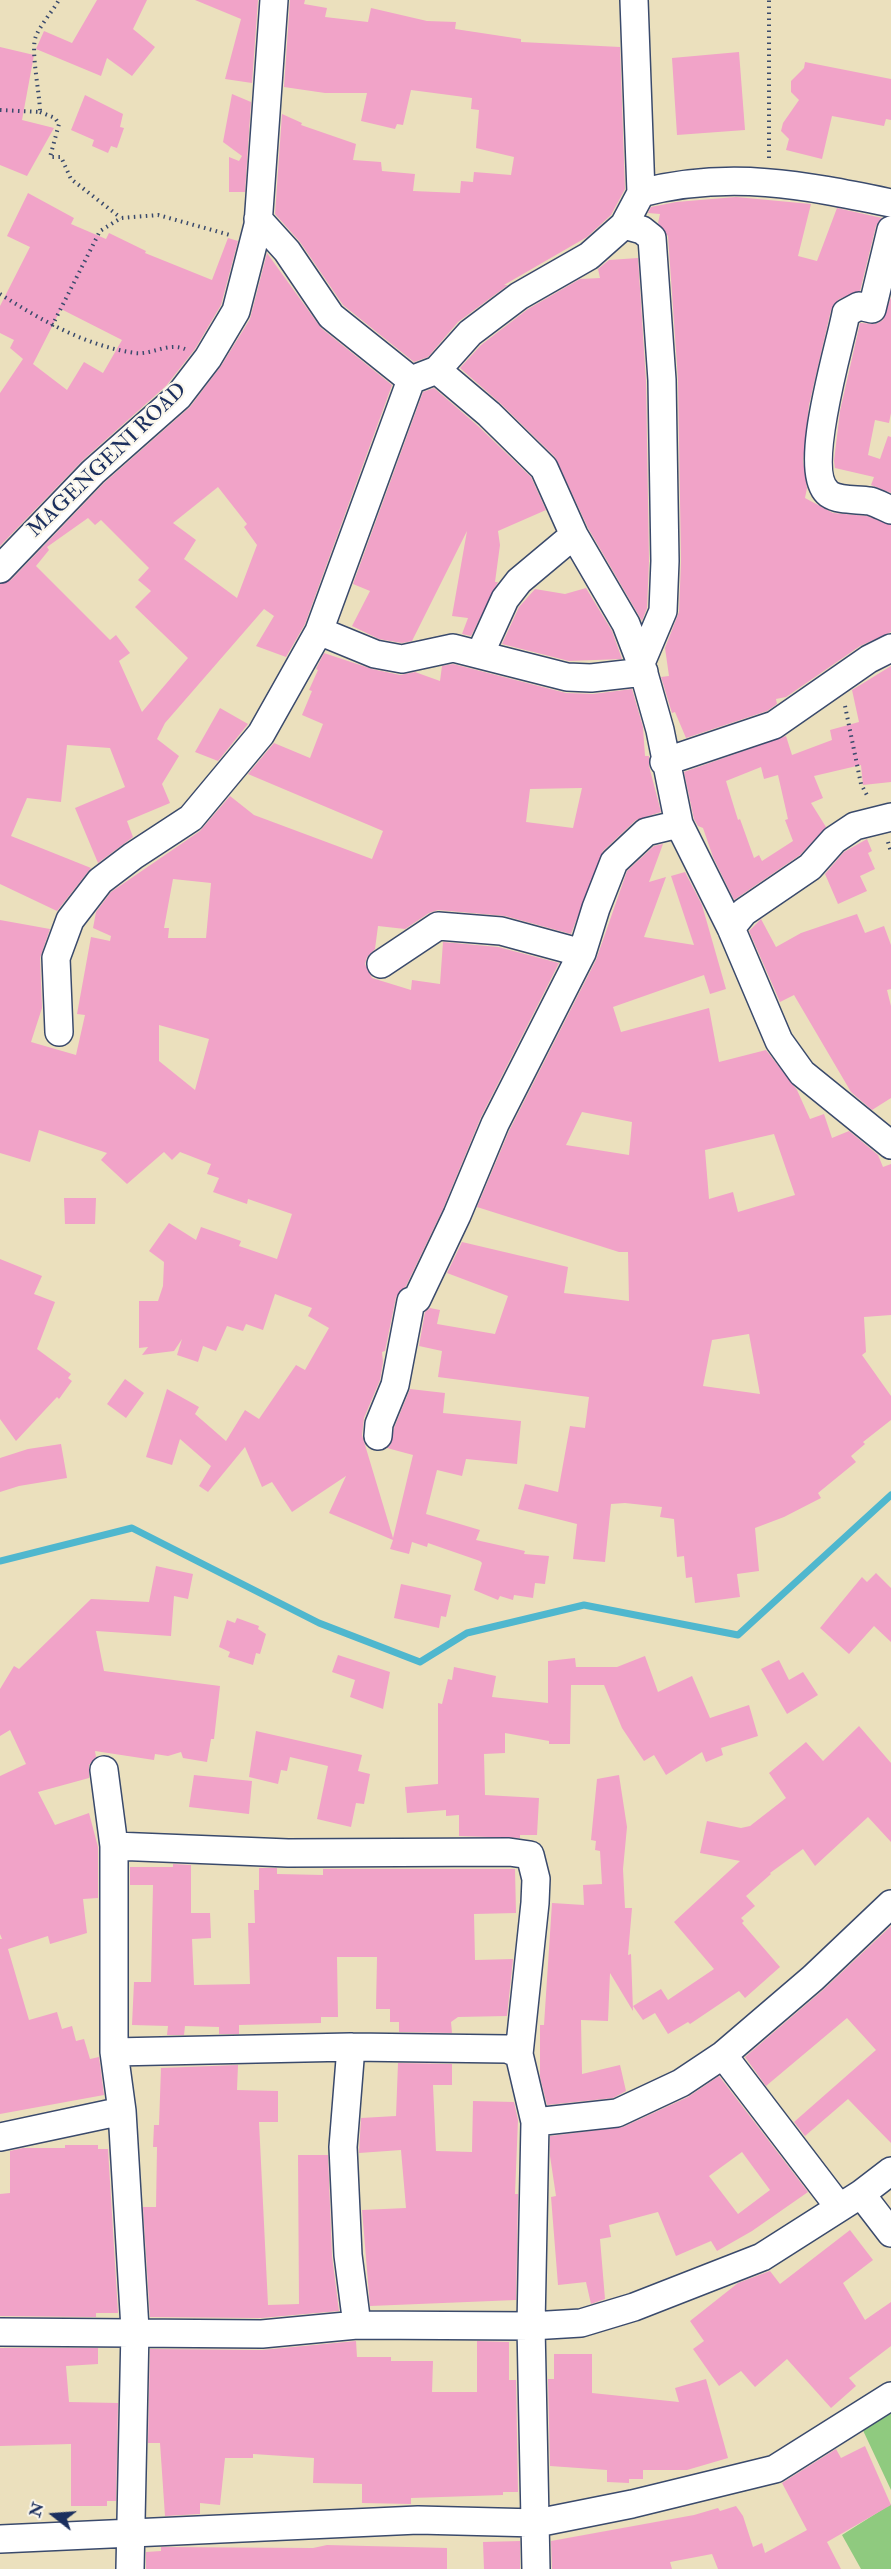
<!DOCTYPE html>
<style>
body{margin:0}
#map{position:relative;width:891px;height:2569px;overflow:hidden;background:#ebe0bd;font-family:"IM FELL Double Pica",serif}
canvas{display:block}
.north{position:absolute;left:24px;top:2485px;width:60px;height:60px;-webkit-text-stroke:4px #fbf7ec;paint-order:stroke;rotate:287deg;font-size:16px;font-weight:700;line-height:24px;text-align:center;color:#1b2f5e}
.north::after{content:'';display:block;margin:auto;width:21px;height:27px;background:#1b2f5e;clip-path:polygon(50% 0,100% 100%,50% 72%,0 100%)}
</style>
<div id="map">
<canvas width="891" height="2569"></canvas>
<div class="north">N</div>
</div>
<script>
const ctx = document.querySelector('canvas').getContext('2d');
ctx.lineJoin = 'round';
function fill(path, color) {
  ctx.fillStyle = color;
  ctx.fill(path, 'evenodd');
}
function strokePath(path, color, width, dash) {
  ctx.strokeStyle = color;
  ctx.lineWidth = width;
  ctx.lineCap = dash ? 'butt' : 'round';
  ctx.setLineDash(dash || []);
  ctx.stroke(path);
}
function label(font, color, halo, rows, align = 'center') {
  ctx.font = font + ' "IM FELL Double Pica",serif';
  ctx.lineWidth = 4.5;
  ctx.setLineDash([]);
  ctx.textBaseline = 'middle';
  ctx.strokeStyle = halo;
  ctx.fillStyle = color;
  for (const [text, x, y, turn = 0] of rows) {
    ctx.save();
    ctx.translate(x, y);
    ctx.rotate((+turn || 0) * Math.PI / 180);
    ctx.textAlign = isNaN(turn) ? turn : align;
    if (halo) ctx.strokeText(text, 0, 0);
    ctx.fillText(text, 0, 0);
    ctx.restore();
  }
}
const green = new Path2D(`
 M 891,2400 L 891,2490 L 860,2424 Z
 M 891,2504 L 891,2569 L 861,2569 L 842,2535 Z`);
const stream = new Path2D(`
 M 0,1561 L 132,1528 L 319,1623 L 420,1662 L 467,1633 L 584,1605 L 738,1635 L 891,1495`);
const building = new Path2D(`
 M 97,0 L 147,0 L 133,29 L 155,47 L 132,76 L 107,58 L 101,76 L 36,49 L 44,31 L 72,43 Z
 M 195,0 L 258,0 L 252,83 L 225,79 L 241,19 Z
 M 290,0 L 305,0 L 304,4 L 327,8 L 325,17 L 368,22 L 371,8 L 427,21 L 456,22 L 455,29 L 521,39 L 521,42 L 620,47 L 625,189 L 611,215 L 587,237 L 504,285 L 508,285 L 458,322 L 428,357 L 414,362 L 343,305 L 300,242 L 275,214 L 282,114 L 302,123 L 301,125 L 356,144 L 353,160 L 381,162 L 382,171 L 415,174 L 413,191 L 460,193 L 461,181 L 473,182 L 474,172 L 511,175 L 514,157 L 476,148 L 479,110 L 471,109 L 472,98 L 411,90 L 403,125 L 397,124 L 395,129 L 361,121 L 367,93 L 325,93 L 284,87 Z
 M 0,47 L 34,55 L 22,120 L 54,128 L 27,176 L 0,165 Z
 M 739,52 L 745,130 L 677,135 L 672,58 Z
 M 805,62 L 891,79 L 891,120 L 886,119 L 884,126 L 832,116 L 822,159 L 786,150 L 789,139 L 781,131 L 783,123 L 799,100 L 791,92 L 791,81 L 804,68 Z
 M 232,94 L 251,102 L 245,192 L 229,192 L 229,157 L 239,161 L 242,156 L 223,142 Z
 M 85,95 L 123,114 L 120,127 L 124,128 L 117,148 L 111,146 L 108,153 L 92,146 L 94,140 L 71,130 Z
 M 28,193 L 74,218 L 71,224 L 106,239 L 109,233 L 146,251 L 145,253 L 212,280 L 228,238 L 238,241 L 221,305 L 195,349 L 166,386 L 83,460 L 0,546 L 0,393 L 23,359 L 10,348 L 14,340 L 0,333 L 0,306 L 30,247 L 7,236 ZM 61,309 L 122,340 L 103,373 L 84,362 L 67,390 L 33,364 Z
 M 736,197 L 811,204 L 798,256 L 817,261 L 837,208 L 882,218 L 876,226 L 860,291 L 839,299 L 831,310 L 809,405 L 803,461 L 807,488 L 805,498 L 833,513 L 867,516 L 891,525 L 891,632 L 860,646 L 786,697 L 776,699 L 777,704 L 767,711 L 686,738 L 675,712 L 672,713 L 661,677 L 669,676 L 665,648 L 679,612 L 681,561 L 678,380 L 668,236 L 658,223 L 660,214 L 648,213 L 651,207 L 676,202 Z
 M 267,253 L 321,328 L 392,385 L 305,624 L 286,657 L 256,646 L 274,616 L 264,609 L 165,723 L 157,739 L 179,756 L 162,784 L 170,803 L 127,821 L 133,837 L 98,863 L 75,808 L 125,787 L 110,748 L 67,745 L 61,802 L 27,798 L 11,836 L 91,868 L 57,911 L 0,884 L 0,584 L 11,580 L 104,483 L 190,407 L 221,366 L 250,319 ZM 218,487 L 247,524 L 244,527 L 257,545 L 237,598 L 184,559 L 196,540 L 173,523 ZM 88,518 L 95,525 L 101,520 L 149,568 L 138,580 L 151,591 L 135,607 L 188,658 L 142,712 L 119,661 L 130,653 L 116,635 L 110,640 L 36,566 L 49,550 L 47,547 Z
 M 638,258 L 646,381 L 649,561 L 647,608 L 642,621 L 588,528 L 555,457 L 500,403 L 460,368 L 481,345 L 528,309 L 580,279 L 600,278 L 598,269 L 609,260 Z
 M 891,297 L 891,413 L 889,423 L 875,420 L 868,455 L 880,459 L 888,436 L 891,437 L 891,493 L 871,485 L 874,477 L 835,468 L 834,461 L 840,411 L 860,323 L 876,324 L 883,320 Z
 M 434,388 L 478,426 L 531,477 L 546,510 L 498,531 L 500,545 L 495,582 L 498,582 L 471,636 L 462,634 L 468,618 L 452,616 L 467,531 L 412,641 L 402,643 L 379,639 L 352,626 L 370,591 L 353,584 L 423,392 Z
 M 586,588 L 612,631 L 622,659 L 569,661 L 502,644 L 519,607 L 535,589 L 565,594 Z
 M 324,653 L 372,669 L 400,675 L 415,672 L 440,681 L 442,666 L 453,664 L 566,693 L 593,694 L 632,689 L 643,727 L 645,756 L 649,756 L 649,766 L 661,812 L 636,820 L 603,851 L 571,934 L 505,916 L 438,910 L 429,913 L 405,929 L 378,926 L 375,949 L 367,957 L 365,964 L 372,978 L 411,990 L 412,980 L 440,984 L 443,942 L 498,947 L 559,963 L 481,1117 L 443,1209 L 406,1286 L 396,1297 L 385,1351 L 382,1352 L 383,1362 L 380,1380 L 364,1418 L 362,1435 L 393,1538 L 413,1455 L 387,1448 L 391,1444 L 394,1428 L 410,1389 L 445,1393 L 443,1413 L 521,1421 L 517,1464 L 466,1459 L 462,1476 L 437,1470 L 426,1514 L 480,1530 L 476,1540 L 525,1551 L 524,1554 L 549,1556 L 545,1584 L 535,1583 L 533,1598 L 514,1595 L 513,1600 L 500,1596 L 498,1600 L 474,1590 L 482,1563 L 480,1561 L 428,1543 L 427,1547 L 412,1542 L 409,1554 L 390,1549 L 393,1540 L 329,1513 L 346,1476 L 292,1512 L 272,1482 L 262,1487 L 245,1447 L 208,1492 L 199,1486 L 211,1466 L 180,1439 L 172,1465 L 146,1457 L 167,1389 L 199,1407 L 195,1414 L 226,1441 L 245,1410 L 259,1419 L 296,1365 L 305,1370 L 329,1328 L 308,1316 L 312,1308 L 275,1294 L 263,1330 L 246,1324 L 243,1331 L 227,1326 L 216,1351 L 203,1346 L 198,1362 L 177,1355 L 182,1339 L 174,1351 L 142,1355 L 148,1347 L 139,1348 L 139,1301 L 158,1301 L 163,1286 L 164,1262 L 149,1251 L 169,1223 L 196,1240 L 201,1227 L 241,1241 L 239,1246 L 277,1259 L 292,1214 L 248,1199 L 247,1204 L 213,1192 L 219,1178 L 207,1174 L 211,1164 L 180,1152 L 172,1160 L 164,1152 L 127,1184 L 101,1160 L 107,1153 L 39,1130 L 30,1162 L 0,1153 L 0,920 L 50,929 L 40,958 L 42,1008 L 31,1042 L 76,1055 L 85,1015 L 77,1014 L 91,937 L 110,941 L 111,936 L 93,928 L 96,912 L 111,892 L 200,831 L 230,796 L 254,815 L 372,859 L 383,831 L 248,774 L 274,743 L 310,758 L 323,724 L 302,715 L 312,691 L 309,690 L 318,670 L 316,669 ZM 582,788 L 573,828 L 526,822 L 530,789 ZM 173,879 L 211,883 L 206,938 L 168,938 L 169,928 L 164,928 ZM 159,1025 L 209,1039 L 195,1090 L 159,1061 Z
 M 891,666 L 891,782 L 863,785 L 861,765 L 814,776 L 823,798 L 811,803 L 826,827 L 800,855 L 734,900 L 713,857 L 703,828 L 698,826 L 694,819 L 684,772 L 786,736 L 792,755 L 832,740 L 830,730 L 859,722 L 852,690 ZM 761,767 L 764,779 L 778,775 L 788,819 L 785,820 L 793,841 L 762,861 L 759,855 L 754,858 L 740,819 L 738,820 L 726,781 Z
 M 220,708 L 248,724 L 218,761 L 195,752 Z
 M 867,839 L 872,851 L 868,853 L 875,869 L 860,876 L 867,891 L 838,904 L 825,874 L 844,852 Z
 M 663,844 L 649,882 L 666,877 L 644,937 L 694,945 L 671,876 L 685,872 L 702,905 L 726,989 L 710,994 L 704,975 L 613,1007 L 621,1032 L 709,1008 L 719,1062 L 766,1050 L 797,1090 L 810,1119 L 824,1114 L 832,1138 L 849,1131 L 878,1155 L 883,1167 L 891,1164 L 891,1315 L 864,1317 L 866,1352 L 862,1355 L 891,1396 L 891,1420 L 863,1442 L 865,1444 L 851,1456 L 856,1462 L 818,1493 L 821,1498 L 784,1517 L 755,1528 L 759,1571 L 737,1574 L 740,1597 L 695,1603 L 692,1577 L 686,1578 L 684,1556 L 677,1557 L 674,1519 L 660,1517 L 662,1507 L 625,1503 L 611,1504 L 605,1562 L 573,1559 L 577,1524 L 518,1509 L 525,1484 L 558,1492 L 570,1426 L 585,1428 L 589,1397 L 438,1377 L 442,1351 L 419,1346 L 425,1312 L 430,1308 L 440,1310 L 437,1324 L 495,1334 L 508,1296 L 447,1273 L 462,1242 L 568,1267 L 564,1293 L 629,1301 L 628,1252 L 619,1252 L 477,1207 L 509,1131 L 596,960 L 627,871 L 654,846 ZM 582,1112 L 632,1122 L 629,1155 L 566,1145 ZM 774,1134 L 795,1195 L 738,1212 L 733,1192 L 709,1199 L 705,1150 ZM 749,1334 L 760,1394 L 703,1386 L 712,1340 Z
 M 857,914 L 865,933 L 884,926 L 891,945 L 891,989 L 887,990 L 891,1006 L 891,1098 L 872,1110 L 851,1092 L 794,995 L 780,1002 L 749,931 L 761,919 L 776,947 L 801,933 Z
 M 64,1198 L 96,1198 L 95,1224 L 65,1224 Z
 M 0,1259 L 42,1276 L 34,1294 L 55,1302 L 37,1349 L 71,1374 L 68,1378 L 72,1381 L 59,1399 L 57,1397 L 16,1441 L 0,1419 Z
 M 125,1379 L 144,1393 L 126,1418 L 107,1404 Z
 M 61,1444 L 67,1478 L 19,1486 L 0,1492 L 0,1458 L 28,1449 Z
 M 156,1566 L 193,1574 L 188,1599 L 174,1596 L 171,1636 L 96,1631 L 104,1671 L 220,1686 L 214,1739 L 211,1739 L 207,1762 L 183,1758 L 181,1752 L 168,1756 L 155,1754 L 154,1760 L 95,1751 L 96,1757 L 89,1765 L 89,1778 L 38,1792 L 55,1825 L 89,1813 L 98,1847 L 98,1898 L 83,1899 L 87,1933 L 50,1944 L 48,1936 L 8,1949 L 29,2020 L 57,2012 L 62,2029 L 72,2026 L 76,2041 L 84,2039 L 90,2059 L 99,2057 L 104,2095 L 0,2114 L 0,1939 L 2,1939 L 0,1934 L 0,1776 L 26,1764 L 10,1730 L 0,1736 L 0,1689 L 14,1666 L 19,1669 L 91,1599 L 149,1602 Z
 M 876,1573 L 891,1588 L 891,1642 L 874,1626 L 849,1654 L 820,1628 L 862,1577 L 867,1582 Z
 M 401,1584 L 451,1595 L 446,1617 L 441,1616 L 439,1628 L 394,1618 Z
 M 237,1618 L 259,1626 L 258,1629 L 266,1634 L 260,1654 L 256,1653 L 253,1665 L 228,1657 L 230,1652 L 219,1647 L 227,1620 L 235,1623 Z
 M 338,1655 L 390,1672 L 383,1709 L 350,1697 L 355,1680 L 332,1672 Z
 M 645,1656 L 658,1692 L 692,1676 L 710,1718 L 749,1705 L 758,1736 L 721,1748 L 723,1755 L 706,1762 L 702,1752 L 666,1775 L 654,1755 L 644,1761 L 622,1728 L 604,1685 L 571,1685 L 570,1744 L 549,1744 L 549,1741 L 505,1733 L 505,1753 L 484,1754 L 485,1795 L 539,1798 L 537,1835 L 520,1835 L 520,1838 L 459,1836 L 459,1815 L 446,1816 L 446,1810 L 407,1813 L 405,1787 L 438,1784 L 438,1703 L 442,1704 L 448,1679 L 452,1680 L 454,1667 L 496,1676 L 492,1697 L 548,1703 L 548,1661 L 575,1658 L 576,1667 L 617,1667 Z
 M 779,1660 L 789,1680 L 803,1672 L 818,1695 L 787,1714 L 761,1669 Z
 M 859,1726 L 891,1763 L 891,1842 L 868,1817 L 815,1866 L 803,1849 L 770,1873 L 771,1874 L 746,1896 L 755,1906 L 741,1918 L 744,1921 L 742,1923 L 780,1967 L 745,1998 L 739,1991 L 690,2024 L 688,2022 L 668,2034 L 655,2013 L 643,2020 L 633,2006 L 661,1989 L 668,2000 L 714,1969 L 674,1922 L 740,1861 L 700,1853 L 707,1821 L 741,1828 L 750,1826 L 786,1798 L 769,1773 L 806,1742 L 823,1761 Z
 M 256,1731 L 362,1755 L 358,1771 L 370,1774 L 364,1804 L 356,1803 L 351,1827 L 317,1819 L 328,1766 L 290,1757 L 287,1771 L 281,1770 L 278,1784 L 249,1777 Z
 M 194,1775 L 252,1781 L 249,1814 L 189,1807 Z
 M 619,1775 L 627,1827 L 623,1869 L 625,1908 L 632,1908 L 628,1955 L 631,1954 L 633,2011 L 610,1973 L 608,2021 L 581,2020 L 582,2074 L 620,2065 L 626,2091 L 613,2098 L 547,2105 L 540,2077 L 540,2025 L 544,2025 L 552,1903 L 584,1905 L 583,1885 L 602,1884 L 600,1851 L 595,1850 L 596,1841 L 591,1840 L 597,1779 Z
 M 173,1864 L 191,1865 L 191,1913 L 210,1913 L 211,1938 L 192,1939 L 194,1985 L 250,1984 L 248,1923 L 255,1923 L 254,1890 L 259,1890 L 259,1868 L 277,1868 L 277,1874 L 323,1875 L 323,1869 L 515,1869 L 516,1913 L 474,1914 L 475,1960 L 513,1959 L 507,2016 L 458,2017 L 451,2022 L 452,2033 L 399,2032 L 399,2022 L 390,2022 L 390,2009 L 376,2009 L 377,1957 L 337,1957 L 338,2017 L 321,2017 L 321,2023 L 239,2025 L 239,2034 L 219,2034 L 219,2027 L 185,2026 L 184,2035 L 167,2035 L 168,2026 L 132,2025 L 134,1982 L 151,1982 L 153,1885 L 130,1885 L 130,1867 L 173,1867 Z
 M 891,1926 L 891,2143 L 848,2099 L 805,2136 L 794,2122 L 876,2050 L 847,2018 L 766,2086 L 745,2057 L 823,1990 Z
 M 398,2063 L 452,2064 L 452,2085 L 433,2085 L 436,2151 L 472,2152 L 473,2101 L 514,2102 L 518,2120 L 515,2194 L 518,2194 L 516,2300 L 370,2306 L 362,2210 L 406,2208 L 401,2150 L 359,2153 L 361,2118 L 396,2116 Z
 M 238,2065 L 237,2090 L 278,2091 L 278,2122 L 259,2122 L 268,2305 L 299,2304 L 298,2155 L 328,2155 L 332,2256 L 339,2311 L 261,2318 L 150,2317 L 143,2207 L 156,2207 L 157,2147 L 153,2147 L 154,2125 L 159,2125 L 161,2068 Z
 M 719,2076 L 808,2192 L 752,2231 L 717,2251 L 711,2241 L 676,2256 L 658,2212 L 609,2225 L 611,2237 L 600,2239 L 605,2299 L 591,2304 L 586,2282 L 558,2285 L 551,2197 L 556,2196 L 550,2156 L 550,2136 L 623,2127 L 688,2097 ZM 742,2152 L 770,2190 L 738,2214 L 709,2176 Z
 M 65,2145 L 98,2145 L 98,2149 L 108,2149 L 118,2313 L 96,2313 L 96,2317 L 0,2316 L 0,2194 L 10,2193 L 10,2151 L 23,2148 L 65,2148 Z
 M 850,2230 L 873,2260 L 843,2283 L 865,2320 L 891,2302 L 891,2346 L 849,2378 L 856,2386 L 831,2408 L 787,2359 L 755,2387 L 741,2371 L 719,2386 L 693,2349 L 704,2341 L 690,2321 L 738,2283 L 770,2271 L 780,2284 Z
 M 356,2341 L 357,2357 L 391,2357 L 391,2361 L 433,2361 L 432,2392 L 477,2392 L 477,2341 L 509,2342 L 509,2380 L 516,2380 L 518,2492 L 503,2492 L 503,2495 L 411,2498 L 411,2504 L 362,2503 L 362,2484 L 313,2483 L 314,2458 L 253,2454 L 253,2458 L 225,2458 L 220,2505 L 200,2503 L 200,2514 L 165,2516 L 160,2443 L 148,2443 L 150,2349 L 262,2350 Z
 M 0,2348 L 98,2348 L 98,2364 L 66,2366 L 69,2402 L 118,2403 L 116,2501 L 107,2501 L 107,2506 L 71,2506 L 71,2444 L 0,2446 Z
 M 554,2354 L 592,2354 L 592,2393 L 679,2402 L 675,2388 L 706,2379 L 728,2458 L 687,2470 L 643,2470 L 643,2479 L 629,2479 L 629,2483 L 607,2482 L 607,2470 L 550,2466 L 548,2379 L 554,2379 Z
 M 865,2446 L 891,2505 L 827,2542 L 841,2569 L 718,2569 L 712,2554 L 670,2562 L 672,2569 L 552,2569 L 551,2541 L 694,2515 L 718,2508 L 720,2511 L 736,2506 L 743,2516 L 753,2547 L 762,2543 L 765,2553 L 807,2530 L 782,2483 L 836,2449 L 841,2458 Z
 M 520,2541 L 520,2569 L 484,2569 L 483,2542 Z
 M 327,2545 L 447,2548 L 447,2569 L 146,2569 L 146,2552 L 161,2551 L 161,2547 L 313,2548 Z`);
const path = new Path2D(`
 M 0,110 L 40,112 C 40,94 30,49 36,36 C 41,24 52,12 59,0
 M 40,112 L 55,118 L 59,124 L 50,157 L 61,157 L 71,179 L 121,218
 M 769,158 L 769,0
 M 0,294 C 41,320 86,346 135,353 C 153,355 167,342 185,349
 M 52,326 L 100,231 L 121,218 L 158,215 L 230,235
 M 845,706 L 861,784 L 868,797
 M 888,842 L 891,852`);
const minor = new Path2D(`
 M 641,193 C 729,170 804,185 891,203
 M 258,219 L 287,251 L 331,316 L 411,380 L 437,370 L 489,414 L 544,468 L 574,535 L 626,624 L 641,663 L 660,730 L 679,824 L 731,928 L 779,1041 L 802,1073 L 891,1145
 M 624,225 L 642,230 L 652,238 L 662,380 L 665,561 L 663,611 L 641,663
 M 891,230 L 872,309 L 859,306 L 846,313 C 840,347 800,472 829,494 C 839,501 857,499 870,501 C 877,503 884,507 891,510
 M 437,370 L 470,333 L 519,296 L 589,256 L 624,225 L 641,193 L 634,0
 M 0,569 L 93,472 L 178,397 L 208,358 L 236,311 L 258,225 L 274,0
 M 319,631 L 375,654 L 402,659 L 453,648 L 567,677 L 591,678 L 644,672
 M 480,654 L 505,599 L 519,581 L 574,535
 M 664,762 L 774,725 L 869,659 L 891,648
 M 731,928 L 744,912 L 810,867 L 834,840 L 855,826 L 891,817
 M 381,964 L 438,926 L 501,931 L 582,953
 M 59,1032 L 56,958 L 70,920 L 100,881 L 133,856 L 191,818 L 261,734 L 319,631 L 411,380
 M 378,1436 L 379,1424 L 395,1385 L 411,1301 L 417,1299 L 457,1215 L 495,1124 L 582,953 L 596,908 L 614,862 L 646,832 L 679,824
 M 104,1770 L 114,1846 L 114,2052 L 122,2111 L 135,2329 L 130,2569
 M 114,1846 L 288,1853 L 509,1852 L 530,1855 L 536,1879 L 535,1903 L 519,2054 L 535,2122 L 531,2326 L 536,2569
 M 351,2047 L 343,2147 L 348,2255 L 357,2325
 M 114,2052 L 351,2047 L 507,2049 L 519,2054
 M 723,2055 L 839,2207
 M 535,2122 L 617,2113 L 681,2083 L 723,2055 L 813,1978 L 891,1904
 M 0,2137 L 122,2111
 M 861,2194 L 891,2233
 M 0,2332 L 262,2334 L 357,2325 L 531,2326 L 581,2323 L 634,2307 L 762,2257 L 861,2194 L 891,2171
 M 0,2539 L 418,2520 L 537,2523 L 632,2504 L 775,2469 L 891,2396`);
const streetNames = [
 ["MAGENGENI ROAD",108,461,-44]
];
fill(green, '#8fca7f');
strokePath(stream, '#4fb7ce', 7);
fill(building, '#f1a3c8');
strokePath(minor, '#3a4a6c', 30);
strokePath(path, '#3a4a6c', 4, [1.5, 4.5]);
strokePath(minor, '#fff', 27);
label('21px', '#1b2f5e', '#fbf7ec', streetNames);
</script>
